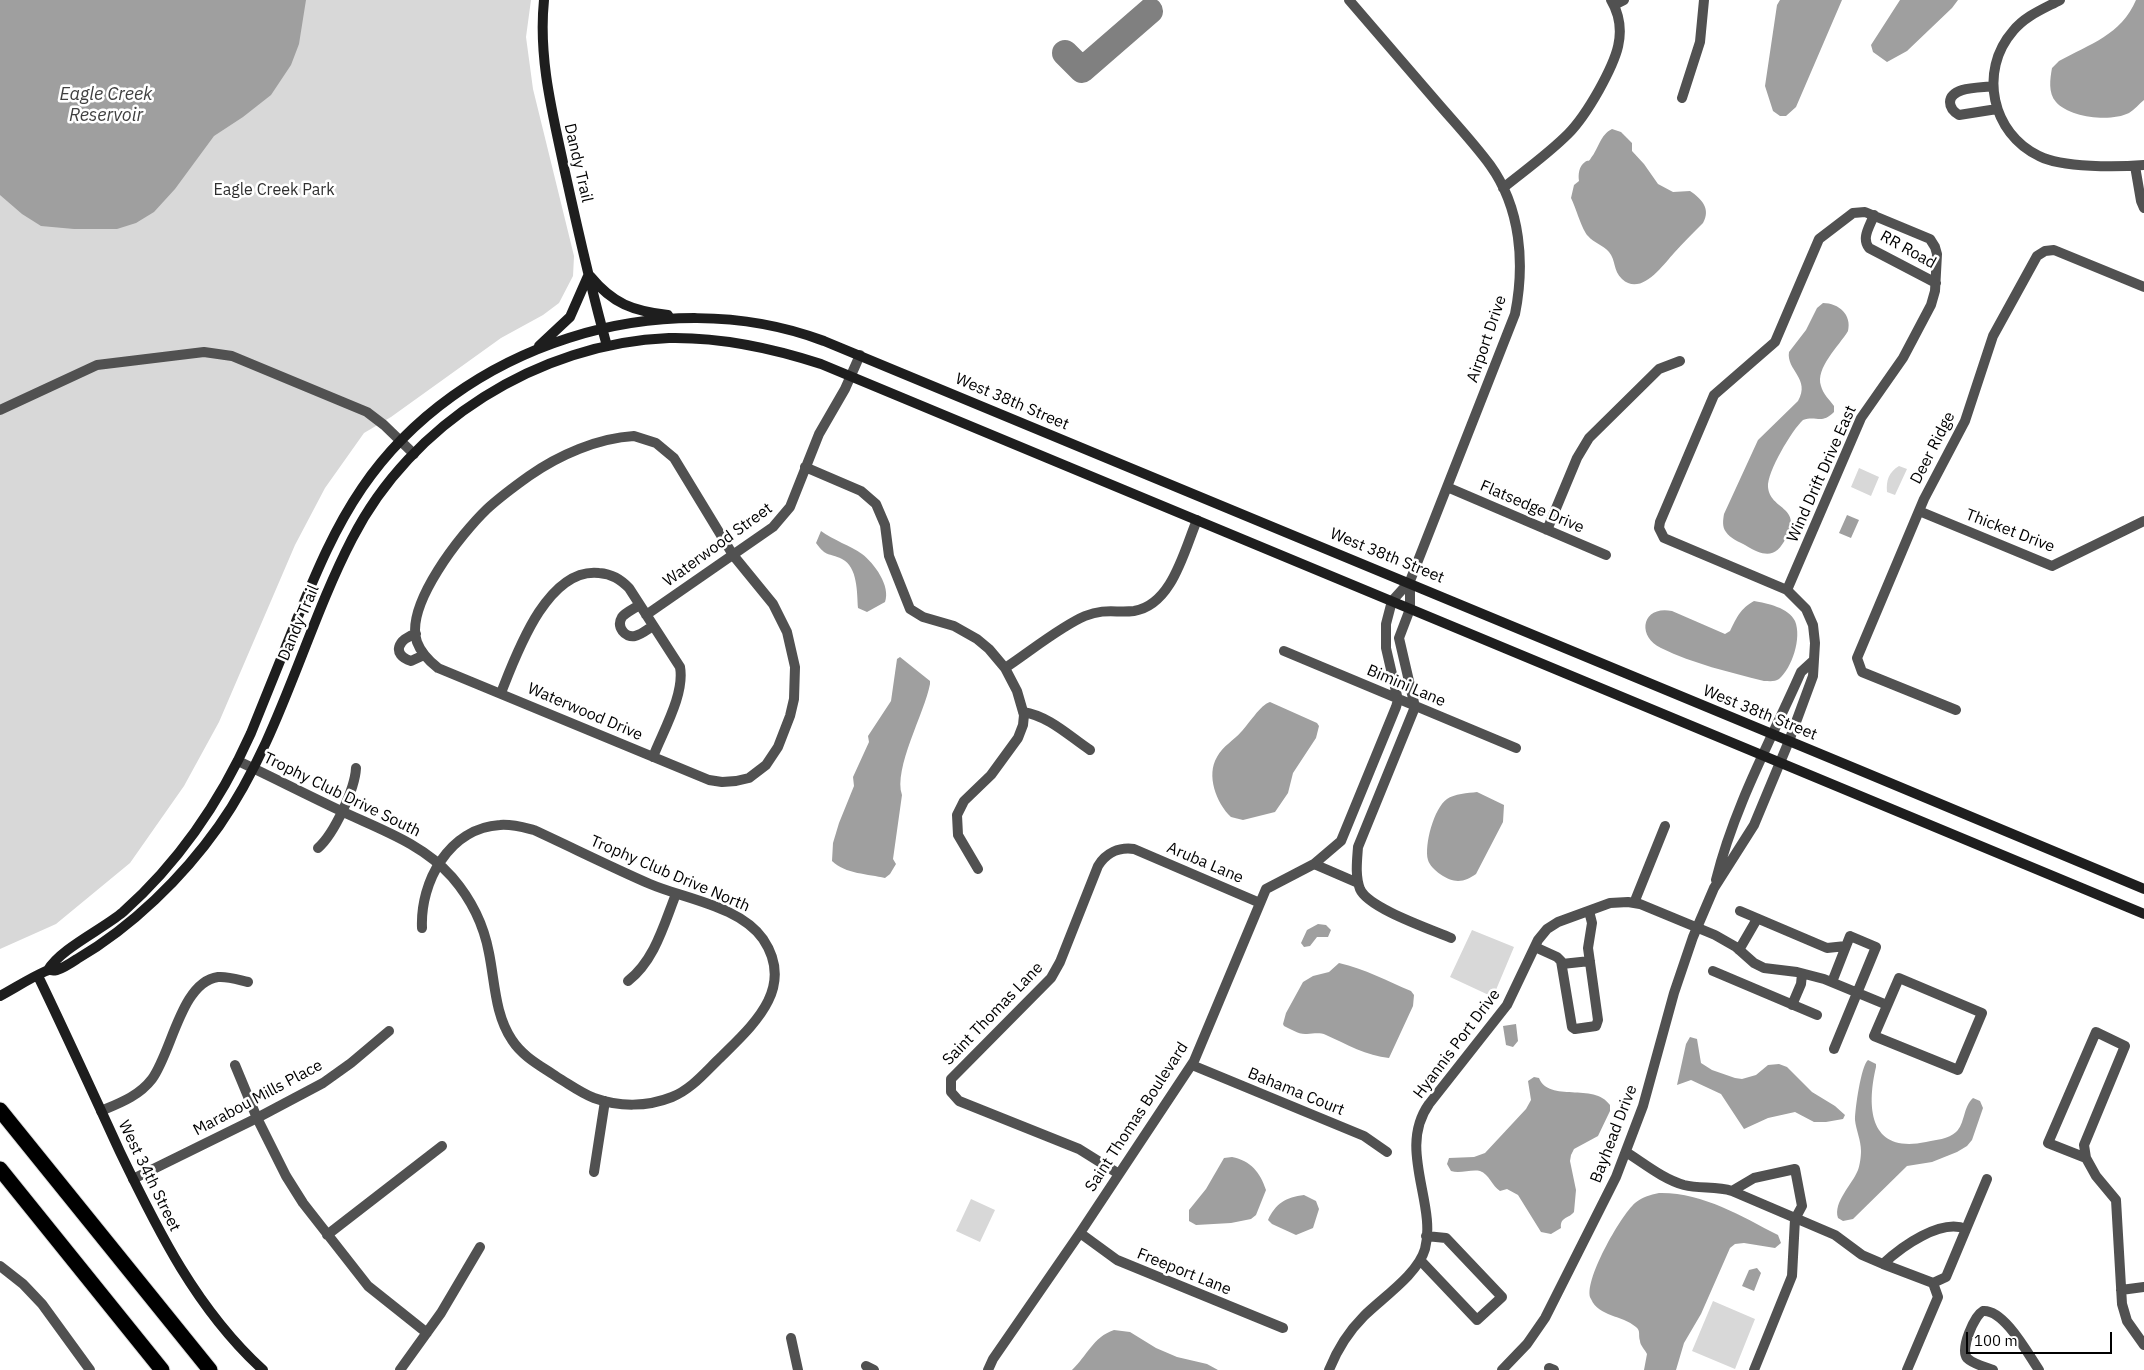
<!DOCTYPE html>
<style>
body{margin:0}
#map{position:relative;width:2144px;height:1370px;overflow:hidden;background:#fff;font-family:"IBM Plex Sans",sans-serif}
canvas{display:block}
.scale{position:absolute;left:1966px;top:1332px;width:146px;height:22px;box-sizing:border-box;border:2px solid #000;border-top:0;padding-left:6px;font-size:15px;line-height:18px;white-space:nowrap;color:#000;-webkit-text-stroke:4px #fff;paint-order:stroke}
</style>
<div id="map">
<canvas width="2144" height="1370"></canvas>
<div class="scale">100 m</div>
</div>
<script>
const c = document.querySelector('canvas').getContext('2d');
c.lineJoin = 'round';
function fill(path, color) { c.fillStyle = color; c.fill(path, 'evenodd'); }
function strokePath(path, color, width, dash) { c.strokeStyle = color; c.lineWidth = width; c.lineCap = dash ? 'butt' : 'round'; c.setLineDash(dash || []); c.stroke(path); }
function drawText(font, color, halo, rows, align = 'center') {
  c.font = font + ' "IBM Plex Sans",sans-serif'; c.lineWidth = 5; c.setLineDash([]); c.textBaseline = 'middle'; c.strokeStyle = halo; c.fillStyle = color; for (const [text, x, y, turn = 0] of rows) {
    c.save(); c.translate(x, y); c.rotate((+turn || 0) * Math.PI / 180); c.textAlign = isNaN(turn) ? turn : align; if (halo) c.strokeText(text, 0, 0); c.fillText(text, 0, 0); c.restore();
  }
}
const green = new Path2D(`
 M0 0H531L526 37 533 89 574 256 573 276 559 303 543 315 501 338 391 417 364 433 325 488 295 545 219 722 184 786 130 863 56 924 0 949Z
 M1899 466 1907 469 1895 495 1887 492C1886 480 1889 472 1899 466Z
 M1859 468 1879 477 1871 496 1851 487Z
 M1472 930 1514 947 1493 997 1450 977Z
 M971 1199 995 1210 980 1242 956 1231Z
 M1713 1301 1755 1319 1735 1369 1692 1351Z`);
const water = new Path2D(`
 M0 0H306L299 44 291 65 271 95 243 117 214 136 175 189 154 212 136 223 117 229H74L41 226 22 214 0 195Z
 M1780 0H1842L1796 107 1786 116H1780L1773 111 1765 86 1777 5Z
 M1900 0H1958L1952 8 1907 51 1887 62 1873 52 1871 45Z
 M2136 0H2144V100C2139 104 2134 110 2129 113 2111 122 2070 118 2056 102 2048 93 2050 79 2052 68L2059 61C2090 44 2121 35 2136 0Z
 M1612 129 1621 132 1632 143V151L1644 164 1658 184 1673 192 1690 191C1702 199 1711 209 1703 223 1693 233 1683 243 1674 253 1663 265 1641 297 1622 279 1613 271 1616 260 1609 252 1603 245 1594 243 1588 236 1582 230 1576 208 1571 198L1574 185 1579 181C1578 174 1579 166 1585 162 1589 159 1588 163 1591 158 1599 148 1600 135 1612 129Z
 M1823 303C1839 303 1852 315 1848 331 1839 346 1815 368 1821 386 1823 394 1829 399 1834 406V412C1821 425 1817 415 1803 420 1792 430 1767 472 1768 487 1770 510 1802 506 1787 536 1776 559 1765 557 1745 545 1739 542 1730 538 1726 532 1722 527 1723 520 1724 514L1758 440 1798 401C1811 379 1786 370 1789 352L1806 330 1817 308Z
 M1847 515 1859 520 1851 538 1839 533Z
 M821 531C833 540 851 546 862 554 874 563 891 586 885 602L867 612 858 608C857 593 858 567 842 559 828 552 827 558 816 543Z
 M1754 601C1767 603 1789 608 1795 621 1802 638 1792 668 1779 679 1775 682 1769 681 1764 681 1729 672 1694 664 1661 648 1636 636 1642 605 1672 611L1725 634 1730 631C1737 617 1740 609 1754 601Z
 M900 657 930 681V684C925 712 893 769 902 795L893 859 896 864 890 874 885 878C869 874 845 874 832 861L833 843 839 823 854 786 853 777 869 742 868 736 891 701 897 659Z
 M1270 702 1317 723 1319 726 1316 738 1293 773 1288 793 1275 812 1243 820 1231 817C1216 803 1206 775 1217 757 1223 746 1234 740 1241 732 1249 724 1260 705 1270 702Z
 M1477 792 1504 805 1503 822 1476 874C1470 878 1465 881 1458 881 1448 881 1431 870 1428 860 1424 845 1434 808 1447 799 1454 794 1468 793 1477 792Z
 M1318 924 1326 925 1331 930 1328 937H1317L1310 946 1304 947 1301 943 1307 930Z
 M1339 963C1365 969 1387 981 1411 991L1414 995 1413 1006 1389 1058C1367 1056 1346 1044 1326 1035 1319 1032 1313 1034 1307 1034 1299 1035 1291 1029 1284 1026L1283 1024 1286 1013 1303 982 1313 976 1329 972Z
 M1516 1024 1518 1041 1513 1047 1506 1045 1503 1026Z
 M1690 1037 1697 1039 1701 1063 1712 1070 1735 1078 1742 1079 1756 1075 1768 1065 1779 1064 1787 1067 1812 1092 1835 1106 1845 1115 1843 1119 1826 1122H1814L1795 1112 1768 1118 1744 1129 1721 1094 1691 1080 1677 1085 1686 1044Z
 M1868 1060 1876 1064V1067C1866 1109 1870 1154 1926 1142 1935 1140 1949 1139 1956 1132 1965 1124 1963 1107 1973 1098L1980 1101 1983 1108 1972 1140 1967 1146 1957 1152 1932 1162 1907 1166 1853 1219 1843 1221 1838 1218C1833 1202 1852 1185 1858 1170 1860 1164 1861 1156 1861 1151 1861 1140 1856 1130 1855 1120 1855 1109 1861 1066 1868 1060Z
 M1534 1077 1539 1078C1549 1103 1594 1082 1610 1105V1111L1598 1136 1574 1149 1571 1155 1570 1161 1576 1190 1574 1212C1568 1219 1560 1217 1561 1228L1551 1234 1541 1232 1518 1195 1507 1189 1500 1191C1492 1186 1489 1174 1480 1171 1471 1169 1460 1174 1451 1171L1447 1164 1449 1158 1474 1157 1485 1153 1526 1109 1531 1100 1528 1081Z
 M1232 1157C1251 1161 1260 1172 1266 1190L1256 1215 1251 1219 1231 1223 1196 1225 1189 1221V1210L1206 1189 1224 1158Z
 M1659 1193C1702 1192 1741 1216 1778 1235L1781 1243 1775 1248 1744 1243 1735 1244 1730 1248 1701 1314 1684 1343 1676 1370H1644L1647 1354C1645 1350 1640 1345 1640 1341 1638 1335 1641 1331 1636 1327 1622 1315 1599 1317 1591 1299 1582 1283 1621 1215 1635 1203 1642 1197 1650 1195 1659 1193Z
 M1304 1195 1316 1201 1319 1209 1313 1228 1296 1235 1272 1224 1268 1220C1275 1204 1286 1197 1304 1195Z
 M1757 1268 1761 1273 1754 1291 1742 1286 1749 1270Z
 M1114 1330 1130 1332 1156 1348 1177 1357 1207 1364 1218 1370H1072C1087 1356 1093 1337 1114 1330Z`);
const taxiway = new Path2D(`
 M1065 53 1082 70 1150 11`);
const street = new Path2D(`
 M2060 0C2043 9 2025 16 2013 31 1978 71 1992 134 2039 156 2062 168 2118 167 2144 165
 M1614 5 1624 0
 M1993 86C1982 88 1951 86 1950 102 1950 108 1954 112 1959 115L1997 109
 M1682 98 1700 42 1704 0
 M2135 166 2141 201 2144 208
 M1503 188C1524 171 1548 154 1568 134 1581 121 1590 106 1599 90 1615 61 1630 32 1611 0
 M1874 215C1870 226 1861 238 1869 248L1936 283
 M0 410 97 365 204 352 232 356 367 412 384 425 414 454
 M634 436 656 443 674 458 733 555 773 604 787 632 795 667 794 699 790 716 778 747 766 765 749 778 736 781 722 782 709 780 438 668C429 661 421 653 417 642 404 605 462 533 487 509 500 497 515 486 529 476 559 455 598 438 634 436Z
 M805 467 861 491 876 504 885 525 889 556 910 609 923 617 954 626 977 639 989 649 1005 668 1017 691 1024 715 1023 725 1018 738 991 775 964 801 957 815 958 835 978 869
 M1447 487 1606 555
 M1919 511 2052 566 2144 521
 M1547 530 1577 458 1589 438 1659 369 1680 361
 M1410 581V609L1399 638 1415 707 1358 847C1357 861 1355 876 1360 889 1368 908 1430 929 1451 938
 M639 605C634 609 626 612 622 617 616 627 625 638 635 636 641 635 648 629 653 626
 M646 615 773 527 790 507 819 434 845 389 860 355
 M416 634C398 638 391 655 411 661L424 655
 M1284 651 1516 748
 M1005 668C1028 653 1061 626 1085 616 1105 608 1116 613 1134 611 1172 605 1184 551 1197 520
 M501 693C516 655 547 567 599 573 612 574 620 579 629 588L680 667C685 694 663 731 653 757
 M1956 710 1862 672 1857 658 1924 499 1965 421 1993 336 2037 256 2045 251 2054 250 2144 287
 M1023 712C1049 716 1069 736 1090 750
 M238 761C272 777 305 794 339 810 379 829 422 843 452 877 471 899 484 926 489 953 495 983 495 1015 512 1040 523 1057 541 1066 557 1077 569 1084 581 1093 594 1098 619 1107 647 1107 672 1097 692 1089 706 1071 721 1057 753 1025 796 988 763 939 740 906 685 899 650 884 611 867 573 848 534 830 522 827 512 824 500 825 449 828 420 882 422 928
 M318 848C334 834 355 789 356 768
 M1314 864 1358 883
 M1716 880C1734 807 1771 740 1801 672L1813 661
 M1634 903 1665 826
 M1740 911 1827 948 1846 946
 M1535 947 1557 957 1561 961 1572 1027 1575 1029 1596 1026 1598 1020 1588 948 1592 923 1589 911
 M1739 950 1757 919
 M1562 964 1590 961
 M1713 971 1817 1015
 M1899 978 1982 1013 1958 1070 1874 1036Z
 M628 981C655 960 664 924 676 894
 M1832 982 1850 936 1876 947 1834 1049
 M1792 1005 1801 984 1802 974
 M2096 1032 2125 1046 2084 1145 2086 1158 2048 1143Z
 M235 1065 257 1118 286 1176 303 1203 368 1286 427 1333
 M1192 1065 1364 1136 1387 1152
 M101 1111C120 1103 139 1096 152 1079 172 1052 181 982 218 977 228 976 239 980 248 982
 M1626 1152C1645 1164 1663 1179 1684 1185 1700 1189 1716 1186 1732 1191L1754 1178 1795 1169 1802 1206 1795 1219 1792 1276 1754 1370
 M2086 1158 2096 1176 2116 1200 2122 1304 2127 1321 2144 1345
 M594 1172 605 1101
 M1119 1174 1079 1149 959 1101 951 1092V1079L1051 978 1060 962 1098 866C1106 853 1119 847 1134 849L1260 903
 M133 1179 257 1118 323 1083 351 1063 389 1031
 M1732 1191 1835 1235 1862 1255 1883 1264C1901 1247 1941 1218 1966 1229
 M1080 1233 1117 1260 1283 1328
 M327 1235 442 1146
 M1420 1260 1477 1320 1502 1297 1446 1238 1426 1236
 M1883 1264 1933 1283 1946 1277 1987 1179
 M0 1266 23 1284 42 1304 90 1370
 M2121 1290 2144 1287
 M791 1338 798 1370
 M866 1366 874 1370
 M1549 1368 1554 1370
 M400 1370 441 1313 480 1247
 M988 1370 993 1359 1080 1233 1194 1061 1266 889 1314 864 1341 841 1396 707 1398 700 1386 648V624L1392 601 1410 581 1515 314C1525 264 1521 208 1490 165 1473 142 1454 122 1436 101 1407 67 1378 34 1349 0
 M1329 1370C1337 1350 1349 1331 1364 1316 1382 1298 1418 1274 1425 1249 1437 1203 1397 1149 1429 1104L1507 1005 1538 940 1547 929 1558 922 1610 903 1628 902 1640 904 1715 935 1736 947 1754 963 1764 968 1797 972 1824 979 1887 1005
 M1502 1370 1527 1344 1545 1318 1616 1177 1643 1106 1674 993 1693 937 1714 888 1754 825 1789 741 1813 676 1815 643 1813 625 1806 609 1787 590 1664 538 1659 528 1660 522 1714 395 1775 342 1819 239 1853 213 1865 212 1930 239 1935 247 1937 254 1935 291 1931 305 1903 358 1861 418 1787 590
 M1907 1370 1938 1297 1933 1283
 M1993 1370C1985 1367 1973 1364 1967 1358 1960 1349 1974 1316 1983 1311 2004 1309 2028 1354 2039 1370`);
const secondary = new Path2D(`
 M544 0C538 59 553 115 565 172 578 231 591 289 607 346
 M590 276C613 304 633 311 668 315
 M539 346 570 317 588 276
 M48 970C60 949 103 929 123 912 178 863 221 800 251 733 266 695 282 657 297 619 316 573 334 529 362 488 459 345 662 280 824 341 1265 520 1704 706 2144 889
 M38 976C66 1034 93 1093 120 1152 158 1231 197 1310 263 1370
 M0 996C15 988 30 978 46 971 55 968 47 972 57 970 63 968 71 963 77 959 132 927 183 877 219 826 280 739 304 632 352 539 411 423 539 343 669 338 721 337 772 348 821 364L2144 914`);
const highway = new Path2D(`
 M0 1110 210 1370
 M0 1169 162 1370`);
const streetNames = [
 ["Dandy Trail",578,163,77],
 ["RR Road",1908,250,29],
 ["Airport Drive",1487,339,-71],
 ["West 38th Street",1012,402,23],
 ["Deer Ridge",1933,448,-63],
 ["Wind Drift Drive East",1822,474,-66],
 ["Flatsedge Drive",1532,507,23],
 ["Thicket Drive",2010,531,21],
 ["Waterwood Street",718,545,-36],
 ["West 38th Street",1387,556,22],
 ["Dandy Trail",299,623,-67],
 ["Bimini Lane",1406,686,23],
 ["Waterwood Drive",585,712,23],
 ["West 38th Street",1760,713,22],
 ["Trophy Club Drive South",342,795,26],
 ["Aruba Lane",1205,863,23],
 ["Trophy Club Drive North",670,874,23],
 ["Saint Thomas Lane",993,1014,-46],
 ["Hyannis Port Drive",1457,1044,-53],
 ["Bahama Court",1296,1092,22],
 ["Marabou Mills Place",258,1098,-28],
 ["Saint Thomas Boulevard",1137,1117,-57],
 ["Bayhead Drive",1614,1134,-69],
 ["West 34th Street",149,1176,64],
 ["Freeport Lane",1184,1272,22]
];
const parkNames = [
 ["Eagle Creek Park",274,190]
];
const waterNames = [
 ["Eagle Creek",106,95],
 ["Reservoir",106,116]
];
fill(green, '#d8d8d8');
fill(water, '#9f9f9f');
strokePath(taxiway, '#808080', 26);
strokePath(highway, '#dbdbdb', 17);
strokePath(street, '#515151', 10);
strokePath(secondary, '#1e1e1e', 10);
strokePath(highway, '#000', 15);
drawText('16px', '#000', '#fff', streetNames);
drawText('16px', '#2f2f2f', '#fff', parkNames);
drawText('italic 18px', '#404040', '#fff', waterNames);
</script>
